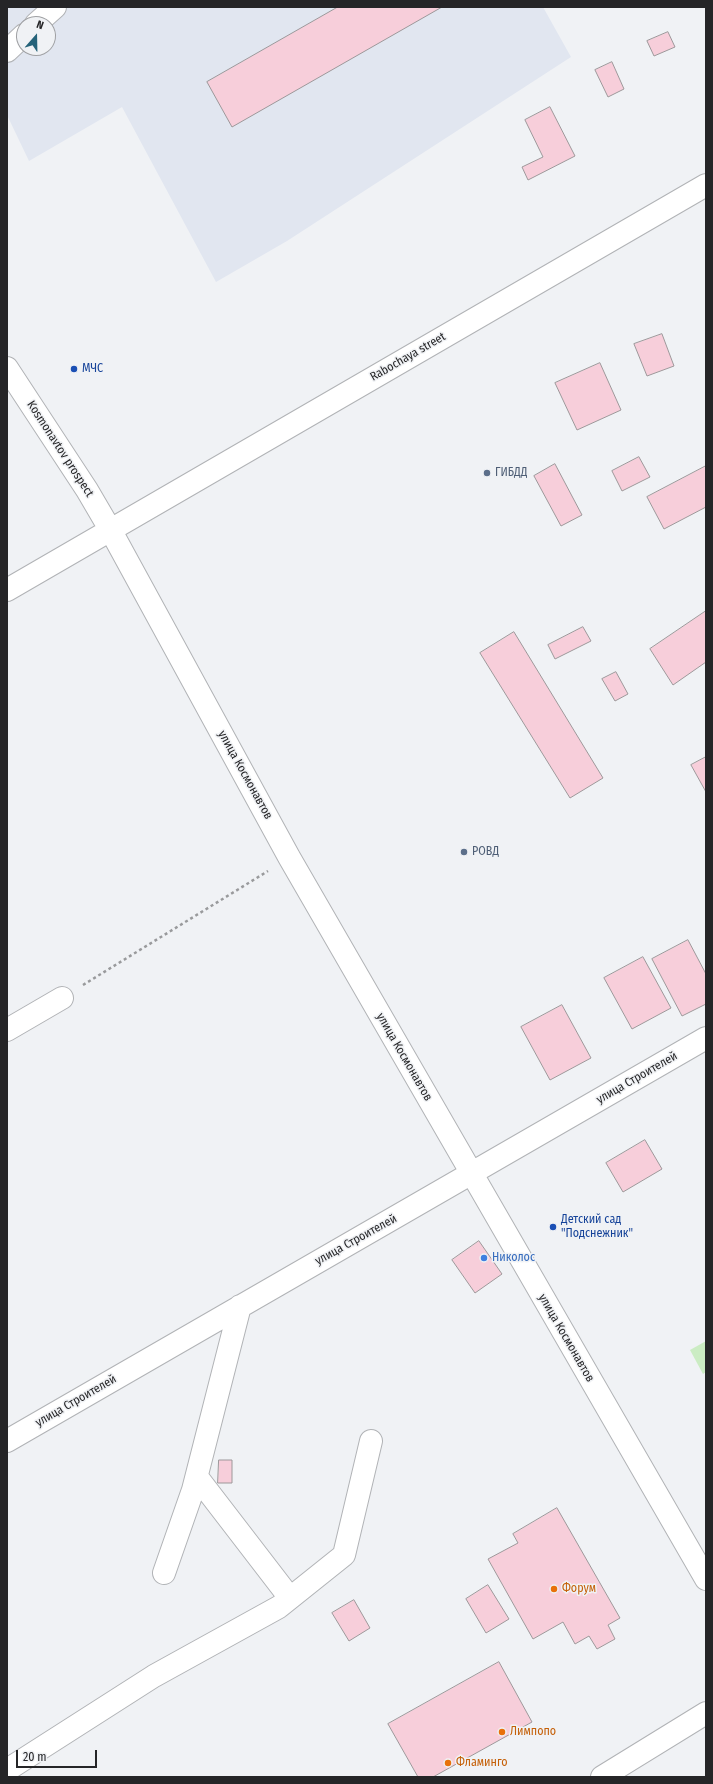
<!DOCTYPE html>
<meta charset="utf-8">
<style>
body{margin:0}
#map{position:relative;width:713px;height:1784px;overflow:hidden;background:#f0f2f5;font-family:"Fira Sans Condensed",sans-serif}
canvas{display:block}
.frame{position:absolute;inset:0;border:8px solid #252527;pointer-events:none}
.north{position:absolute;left:16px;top:16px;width:40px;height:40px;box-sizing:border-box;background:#f0f2f5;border:1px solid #9fa0a3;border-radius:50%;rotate:20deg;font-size:11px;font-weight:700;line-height:16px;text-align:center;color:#252527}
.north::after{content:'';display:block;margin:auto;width:14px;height:18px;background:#25637a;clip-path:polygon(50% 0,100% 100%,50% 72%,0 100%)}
.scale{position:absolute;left:16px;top:1750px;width:81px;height:18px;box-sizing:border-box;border:2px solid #252527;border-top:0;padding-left:5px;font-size:12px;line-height:14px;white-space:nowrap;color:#252527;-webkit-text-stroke:3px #f0f2f5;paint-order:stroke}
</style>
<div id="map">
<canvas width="713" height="1784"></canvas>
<div class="frame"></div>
<div class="north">N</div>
<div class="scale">20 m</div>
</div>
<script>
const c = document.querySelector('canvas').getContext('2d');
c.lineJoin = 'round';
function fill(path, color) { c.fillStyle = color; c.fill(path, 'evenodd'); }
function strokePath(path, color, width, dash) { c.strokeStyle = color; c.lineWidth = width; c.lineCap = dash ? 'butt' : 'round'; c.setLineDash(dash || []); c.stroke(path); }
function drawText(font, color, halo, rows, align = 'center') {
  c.font = font + ' "Fira Sans Condensed",sans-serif'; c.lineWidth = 3; c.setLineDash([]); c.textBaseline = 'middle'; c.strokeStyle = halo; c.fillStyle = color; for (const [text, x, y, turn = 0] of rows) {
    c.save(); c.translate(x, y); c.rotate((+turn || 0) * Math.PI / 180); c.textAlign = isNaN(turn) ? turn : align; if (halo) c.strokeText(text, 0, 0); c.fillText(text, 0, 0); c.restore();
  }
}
const built = new Path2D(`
 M7 7H543L571 57 287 241 216 282 122 107 29 161 7 115ZM24 24H48V48H24Z`);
const green = new Path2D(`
 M706 1341V1372L703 1374 690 1350Z`);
const building = new Path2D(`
 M338 7H442L232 127 207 82Z
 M668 32 675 47 654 56 647 41Z
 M612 62 624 89 608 97 595 70Z
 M550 107 575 156 528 180 522 167 543 157 525 120Z
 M662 334 674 366 647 376 634 344Z
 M600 363 621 410 577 430 555 383Z
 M639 457 650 477 622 491 612 471Z
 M555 464 582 515 561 526 534 476Z
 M706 466V507L664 529 647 497Z
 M706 611V662L673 685 650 649Z
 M583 627 591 641 555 659 548 645Z
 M514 632 603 778 570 798 480 653Z
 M616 672 628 694 615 701 602 679Z
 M706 757V792L691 765Z
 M688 940 706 974V1004L682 1016 652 959Z
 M643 957 671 1008 632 1029 604 978Z
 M562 1005 591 1058 550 1080 521 1027Z
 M645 1140 662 1169 623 1192 606 1163Z
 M479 1241 502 1274 475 1293 452 1260Z
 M219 1460H232V1483H218Z
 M557 1508 620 1618 608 1625 615 1639 597 1649 589 1636 575 1644 563 1622 533 1639 488 1559 518 1543 513 1534Z
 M488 1585 509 1619 486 1633 466 1599Z
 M354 1600 370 1628 349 1641 332 1613Z
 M499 1662 532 1722 433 1777H418L388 1724Z`);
const path = new Path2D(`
 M83 985 268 871`);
const minor = new Path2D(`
 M36 24 55 7
 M7 51 24 35
 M7 368 87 490 111 531 289 857 706 1579
 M7 590 706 185
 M7 1030 62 998
 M7 1441C239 1306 473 1173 706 1038
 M197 1477 290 1598
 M164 1573 193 1490 240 1306
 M7 1770 154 1676 279 1607 344 1555 371 1441
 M602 1777 706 1713`);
const markers = [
 [74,369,4,"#1a4fb4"],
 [487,473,4,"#5c6f8a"],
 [464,852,4,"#5c6f8a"],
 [553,1227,4,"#1a4fb4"],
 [484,1258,4,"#3f7fe0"],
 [554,1589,4,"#e8710a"],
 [502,1732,4,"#e8710a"],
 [448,1763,4,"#e8710a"]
];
const streetNames = [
 ["Rabochaya street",408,357,-30],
 ["Kosmonavtov prospect",60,449,57],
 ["улица Космонавтов",245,775,61],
 ["улица Космонавтов",404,1057,60],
 ["улица Строителей",637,1078,-30],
 ["улица Строителей",356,1240,-29],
 ["улица Космонавтов",566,1338,60],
 ["улица Строителей",76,1401,-30]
];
const transitNames = [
 ["МЧС",82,369],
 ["Детский сад",561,1220],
 ["\"Подснежник\"",561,1234]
];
const serviceNames = [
 ["ГИБДД",495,473],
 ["РОВД",472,852]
];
const shopNames = [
 ["Николос",492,1258]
];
const foodNames = [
 ["Форум",562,1589],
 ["Лимпопо",510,1732],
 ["Фламинго",456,1763]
];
fill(built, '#e1e6f0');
fill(green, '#cbecc3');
fill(building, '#f7ceda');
strokePath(building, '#9d989a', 1);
strokePath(minor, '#b1b3b6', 24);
strokePath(path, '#999a9c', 2.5, [3, 3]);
strokePath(minor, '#fff', 22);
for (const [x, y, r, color] of markers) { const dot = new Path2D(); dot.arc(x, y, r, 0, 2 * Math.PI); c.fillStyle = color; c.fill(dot); strokePath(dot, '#f0f2f5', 1.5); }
drawText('12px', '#252527', '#f0f2f5', streetNames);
drawText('12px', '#164399', '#f0f2f5', transitNames, 'left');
drawText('12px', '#4e5e75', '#f0f2f5', serviceNames, 'left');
drawText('12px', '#366cbe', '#f0f2f5', shopNames, 'left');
drawText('12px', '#c56008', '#f0f2f5', foodNames, 'left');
</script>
